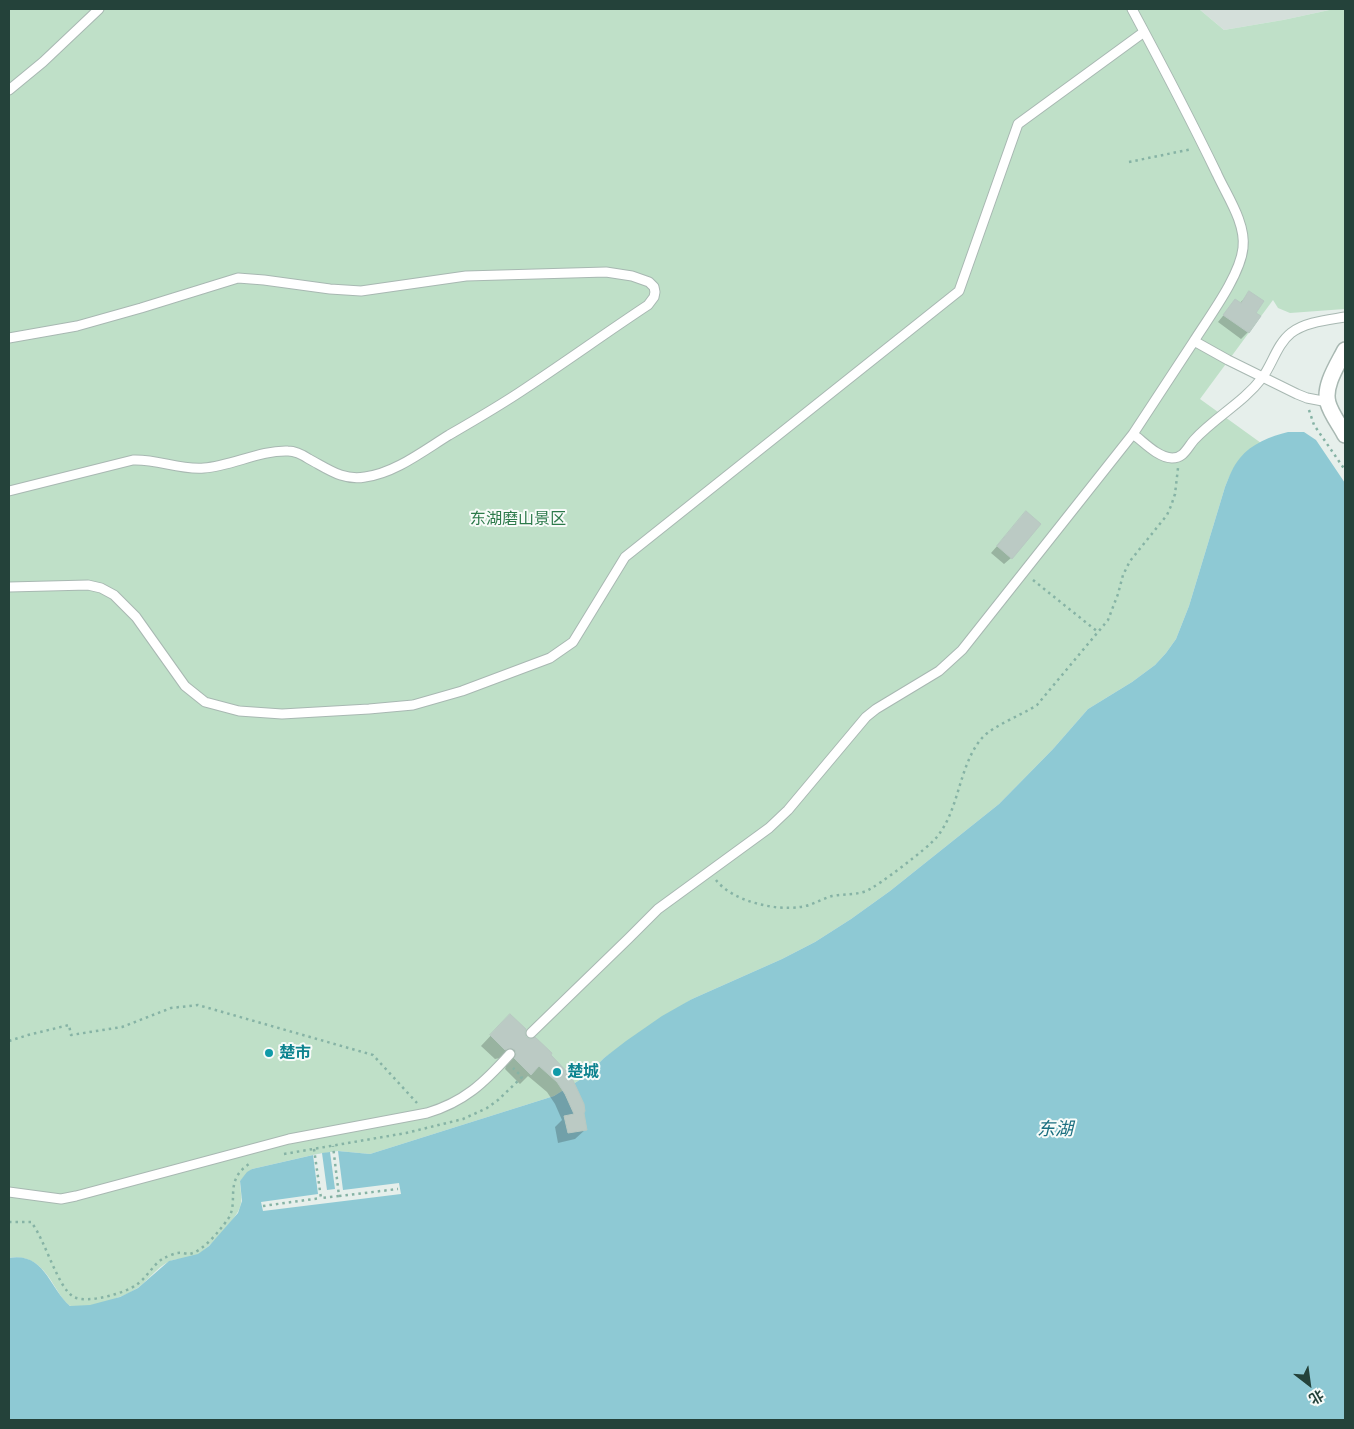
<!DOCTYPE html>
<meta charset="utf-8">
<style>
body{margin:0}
#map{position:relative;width:1354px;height:1429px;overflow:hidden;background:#e6efeb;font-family:"Work Sans","Noto Sans SC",sans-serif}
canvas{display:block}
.frame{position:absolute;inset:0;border:10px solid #24423a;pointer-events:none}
.north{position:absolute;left:1284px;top:1359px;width:50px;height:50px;-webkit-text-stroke:4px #f7fbf9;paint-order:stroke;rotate:150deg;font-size:14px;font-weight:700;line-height:20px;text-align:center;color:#24423a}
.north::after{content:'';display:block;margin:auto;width:18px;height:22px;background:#24423a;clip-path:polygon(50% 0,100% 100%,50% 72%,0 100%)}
</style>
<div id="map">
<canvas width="1354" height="1429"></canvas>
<div class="frame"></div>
<div class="north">北</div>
</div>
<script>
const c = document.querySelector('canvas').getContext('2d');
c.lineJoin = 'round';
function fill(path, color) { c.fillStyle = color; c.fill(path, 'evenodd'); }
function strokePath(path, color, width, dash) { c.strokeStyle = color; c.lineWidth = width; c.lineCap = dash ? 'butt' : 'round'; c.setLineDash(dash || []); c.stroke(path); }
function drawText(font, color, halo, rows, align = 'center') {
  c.font = font + ' "Work Sans","Noto Sans SC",sans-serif'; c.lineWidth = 4; c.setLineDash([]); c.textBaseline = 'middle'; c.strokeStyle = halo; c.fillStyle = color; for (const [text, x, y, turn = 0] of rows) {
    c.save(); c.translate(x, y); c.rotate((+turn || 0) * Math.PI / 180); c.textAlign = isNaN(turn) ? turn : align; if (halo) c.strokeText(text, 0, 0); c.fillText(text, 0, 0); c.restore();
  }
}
const built = new Path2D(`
 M1199 9H1334L1283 20 1224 30Z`);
const green = new Path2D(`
 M9 9H1199L1224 30 1283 20 1334 9H1345V309L1290 313 1278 308 1273 300 1200 399 1261 443C1240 455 1234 465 1225 487L1189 606 1176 639 1166 653 1155 665 1132 682 1088 709 1053 749 999 804 890 891 851 919 815 942 782 959 692 999 604 1058 586 1076 554 1096 370 1154 338 1151 313 1155 252 1169 240 1181C240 1190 243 1199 240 1207 237 1218 205 1253 194 1257 186 1259 176 1258 168 1262 157 1268 149 1279 139 1287 125 1297 92 1308 74 1307 56 1305 50 1251 9 1258Z`);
const water = new Path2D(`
 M1288 432H1304L1316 440 1345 483V1420H9V1258C45 1252 49 1288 70 1306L90 1305 120 1297 138 1288 169 1261 198 1254 209 1246 238 1213 242 1201 240 1181 247 1172 252 1169 322 1153 338 1151 370 1154 554 1096 586 1076 604 1058 626 1041 662 1016 692 999 782 959 815 942 851 919 890 891 999 804 1053 749 1088 709 1132 682 1155 665 1166 653 1176 639 1189 606 1225 487C1229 477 1233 466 1240 458 1251 444 1271 436 1288 432Z`);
const pier = new Path2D(`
 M338 1151 343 1190 399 1183 401 1194 263 1211 261 1202 318 1194 313 1155 322 1153 327 1190 335 1189 330 1152Z`);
const shadow = new Path2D(`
 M1250 292 1254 313 1248 332 1241 339 1218 322 1235 301 1239 304Z
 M1020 520 1011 558 1004 564 991 553Z
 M510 1015 525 1038 549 1055 582 1112 586 1129 575 1139 558 1143 555 1127 562 1120 555 1104 547 1092 528 1076 520 1084 505 1069 506 1066 505 1060 500 1058 495 1059 481 1046Z`);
const building = new Path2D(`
 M1249 291 1264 301 1256 313 1261 316 1249 333 1223 315 1235 299 1241 303Z
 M1026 511 1041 524 1012 559 997 546Z
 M510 1014 526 1029 525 1032 526 1037 530 1039 535 1037 552 1053 551 1055 571 1076 584 1104 585 1111 584 1113 587 1130 568 1133 564 1116 574 1114 565 1094 557 1082 539 1066 531 1075 514 1058 516 1055 515 1050 511 1048 505 1050 490 1035Z`);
const path = new Path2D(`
 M1129 162 1192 149
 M1309 410 1314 425 1345 470
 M1033 580 1098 632
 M716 880C732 901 775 911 800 907 811 906 821 899 832 896 844 894 856 895 866 891 877 887 929 847 936 838 960 810 958 766 982 738 994 725 1022 715 1037 705L1108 620 1118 594 1123 575 1130 561 1167 515 1171 506 1175 494 1178 468
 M9 1041 28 1035 69 1025 71 1035 122 1027 171 1008 198 1005 373 1055 417 1103
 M314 1149 321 1198 339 1196 333 1146
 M284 1154 406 1133 463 1119 487 1108 498 1100 522 1077 513 1068
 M339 1196 398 1189
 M263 1206 321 1198
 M9 1222H31C45 1239 58 1289 74 1297 88 1304 125 1293 136 1285 147 1278 153 1264 164 1258 169 1256 176 1252 182 1253 184 1253 187 1254 189 1254 203 1252 220 1230 228 1219 240 1201 222 1180 252 1162`);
const service = new Path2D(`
 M1132 9C1161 63 1190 118 1217 174 1227 196 1246 223 1243 248 1240 276 1209 317 1194 341L1228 360 1297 394 1307 398 1328 402
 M9 90 43 62 99 9
 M9 338 77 326 141 308 238 278 264 280 330 289 361 291 466 276 606 272 632 276 649 282 654 287 655 292 654 297 648 305C607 332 567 361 526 388 501 405 475 420 449 435 423 451 395 473 365 477 343 481 328 469 309 459 303 455 295 451 288 451 260 450 232 466 204 468 178 470 159 459 133 460L9 491
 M1133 434C1144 442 1157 457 1172 458 1184 458 1187 448 1194 440 1215 417 1243 403 1262 378 1272 365 1277 344 1291 333 1305 322 1328 320 1345 317
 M9 587 88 585 101 588 114 595 136 617 185 686 205 702 239 711 282 714 369 709 413 705 462 691 550 658 573 642 625 557 959 291 1018 124 1144 32
 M531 1033 629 938 658 909 769 828 788 810 866 717 876 709 939 671 962 650 1133 434 1194 341
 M9 1192 61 1199 76 1196 289 1139 427 1113C464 1102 484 1083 510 1054`);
const minor = new Path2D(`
 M1345 350C1338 364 1323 386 1328 403 1331 414 1340 425 1345 435`);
const markers = [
 [269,1053,5,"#0f9aa8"],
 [557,1072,5,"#0f9aa8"]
];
const parkNames = [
 ["东湖磨山景区",518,519]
];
const cultureNames = [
 ["楚市",279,1053],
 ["楚城",567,1072]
];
const waterNames = [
 ["东湖",1055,1130]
];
fill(built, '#d4dfda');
fill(green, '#bfe0c8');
fill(water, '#8ec9d4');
fill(pier, '#e6efeb');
fill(shadow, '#0003');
fill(building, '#bbcac4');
strokePath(building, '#b8c9c2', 1);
strokePath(service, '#a8b8b2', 11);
strokePath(minor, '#a8b8b2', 18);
strokePath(path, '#86b3a5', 2.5, [2.5, 4]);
strokePath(service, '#fff', 9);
strokePath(minor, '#fff', 15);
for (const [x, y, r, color] of markers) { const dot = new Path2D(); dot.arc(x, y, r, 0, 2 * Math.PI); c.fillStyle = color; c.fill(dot); strokePath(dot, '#f7fbf9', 2); }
drawText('16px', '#2d7a4b', '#f7fbf9', parkNames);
drawText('bold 16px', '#0d838f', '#f7fbf9', cultureNames, 'left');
drawText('italic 18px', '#1c6f80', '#f7fbf9', waterNames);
</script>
